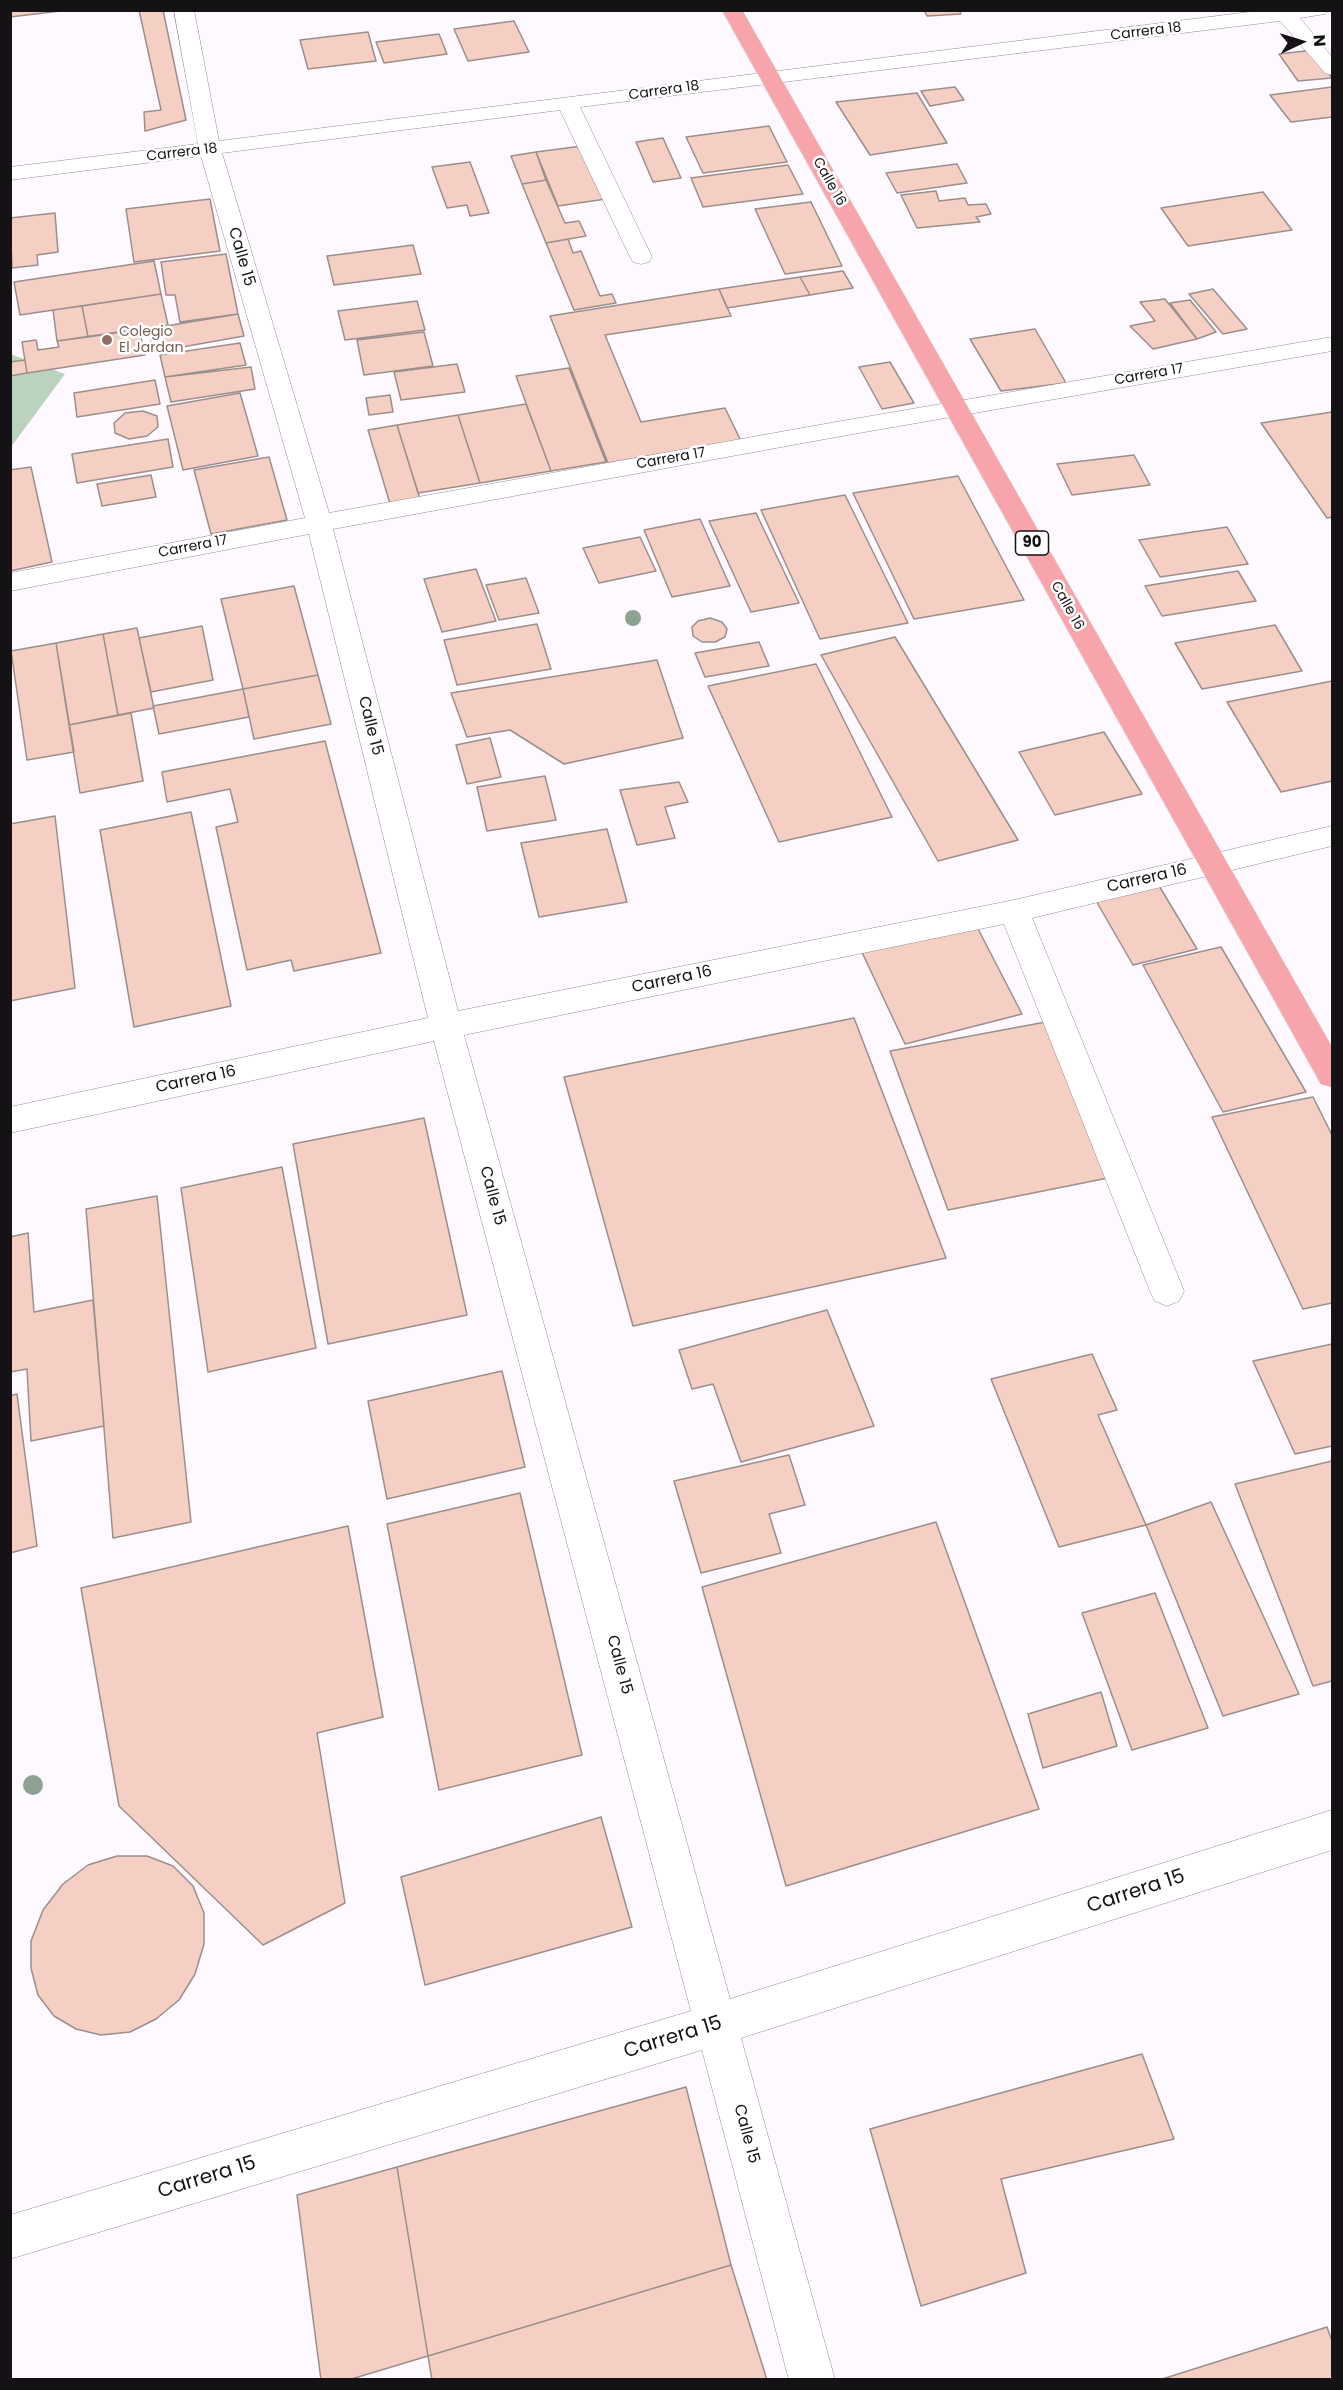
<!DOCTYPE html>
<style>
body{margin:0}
#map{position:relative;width:1343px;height:2390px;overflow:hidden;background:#fef9ff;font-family:Poppins,sans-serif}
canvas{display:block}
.frame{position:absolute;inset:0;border:12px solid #151215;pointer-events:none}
.north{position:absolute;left:1271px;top:12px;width:60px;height:60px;-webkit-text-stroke:4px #fff;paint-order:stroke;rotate:86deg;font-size:16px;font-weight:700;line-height:24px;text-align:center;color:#151215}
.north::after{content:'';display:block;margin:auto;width:21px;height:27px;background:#151215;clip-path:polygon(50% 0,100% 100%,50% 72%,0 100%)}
</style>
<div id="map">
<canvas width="1343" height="2390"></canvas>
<div class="frame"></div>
<div class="north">N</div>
</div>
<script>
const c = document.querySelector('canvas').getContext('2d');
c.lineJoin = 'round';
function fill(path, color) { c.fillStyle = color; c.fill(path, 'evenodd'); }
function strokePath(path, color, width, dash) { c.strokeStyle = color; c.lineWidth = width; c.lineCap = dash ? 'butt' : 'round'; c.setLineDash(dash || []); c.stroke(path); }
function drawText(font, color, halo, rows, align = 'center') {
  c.font = font + ' Poppins,sans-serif'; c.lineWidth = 5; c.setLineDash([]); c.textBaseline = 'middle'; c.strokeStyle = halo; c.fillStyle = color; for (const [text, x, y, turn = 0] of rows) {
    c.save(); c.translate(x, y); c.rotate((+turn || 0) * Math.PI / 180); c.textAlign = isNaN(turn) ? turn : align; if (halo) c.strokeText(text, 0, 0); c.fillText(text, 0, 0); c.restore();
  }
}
const green = new Path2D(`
 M10 354 65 374 11 447H10Z`);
const building = new Path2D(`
 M10 10H69L10 17Z
 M139 10H163L186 120 145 131 144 112 161 110Z
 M924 10H959L961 14 927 16Z
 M514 21 529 52 468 61 454 29Z
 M368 32 376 61 308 69 300 40Z
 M439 34 447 54 384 63 376 42Z
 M1314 50 1332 78 1298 81 1279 54Z
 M955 87 964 100 930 106 921 91Z
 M1332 87V117L1291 122 1270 95Z
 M917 93 947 143 870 155 836 102Z
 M769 126 787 162 703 173 686 137Z
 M663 138 681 178 653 182 636 142Z
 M582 146 606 199 558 206 536 152Z
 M536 152 546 180 522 184 511 156Z
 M470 162 489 213 470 216 467 205 447 208 432 167Z
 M957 164 967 183 897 193 886 173Z
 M788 165 803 194 703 207 691 178Z
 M546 180 565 223 579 221 586 236 546 243 522 184Z
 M936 191 939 201 965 198 968 205 986 204 991 214 976 217 980 222 917 228 901 195Z
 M1263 192 1292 230 1188 246 1161 208Z
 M210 199 220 251 134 262 126 209Z
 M811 202 842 266 785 274 755 209Z
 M55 213 58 252 37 255 38 265 12 268 10 218Z
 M568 239 573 253 581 251 600 296 612 294 616 303 574 310 546 243Z
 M413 245 421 274 334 285 327 256Z
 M226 254 238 314 180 322 175 295H166L161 262Z
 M154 261 161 294 20 315 14 282Z
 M843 271 853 288 810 295 800 277Z
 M800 277 810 295 727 308 719 289Z
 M719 289 731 316 605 335 641 422 725 408 741 441 608 463 550 316Z
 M1213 289 1247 329 1223 334 1189 294Z
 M161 294 168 325 88 337 82 306Z
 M1165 299 1197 339 1153 349 1130 326 1155 321 1140 302Z
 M1190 300 1216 332 1197 339 1170 303Z
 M417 301 425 330 345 340 338 311Z
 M82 306 88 337 57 341 53 310Z
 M238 314 244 336 154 352 148 329Z
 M139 329 145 355 27 373 22 342 36 340 38 350 59 347 57 341Z
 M1035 329 1066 383 1001 391 970 339Z
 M424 332 433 366 364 375 357 340Z
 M240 343 246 365 165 377 160 355Z
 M25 360 27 373 10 376V362Z
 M890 362 914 403 882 409 859 367Z
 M457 364 465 392 401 400 394 372Z
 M251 367 255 389 171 402 165 377Z
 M569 368 606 462 551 471 516 376Z
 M155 380 160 404 77 417 74 393Z
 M240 393 258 456 183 470 167 406Z
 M390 395 393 412 369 415 366 398Z
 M526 404 551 471 480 483 458 415Z
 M143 411 157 416 158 427 147 436 129 439 115 433 114 423 125 413Z
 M1332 412V517L1327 518 1261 423Z
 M458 415 480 483 418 493 397 425Z
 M397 425 421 502 391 507 368 430Z
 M168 439 173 467 77 483 72 454Z
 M1134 455 1150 485 1072 495 1057 464Z
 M269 457 287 520 211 534 194 470Z
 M31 467 52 562 10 571V470Z
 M151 475 156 497 102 506 97 484Z
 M958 476 1024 600 914 619 853 493Z
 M845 495 908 623 820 639 761 510Z
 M756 513 799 603 751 612 709 521Z
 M700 519 730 586 672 597 644 530Z
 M1227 527 1248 564 1160 577 1139 540Z
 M640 537 656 571 599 583 583 548Z
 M476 569 496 621 442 632 424 579Z
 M1238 571 1256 601 1162 616 1145 586Z
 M526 578 539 613 499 620 486 585Z
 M294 586 318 675 243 689 221 599Z
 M710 618 722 622 727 629 725 637 715 642H702L693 636 692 627 698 621Z
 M537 624 551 669 457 685 444 640Z
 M1275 625 1302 671 1202 689 1175 643Z
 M202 626 213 680 151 692 139 638Z
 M137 628 154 708 118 715 103 634Z
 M103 634 118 715 69 725 56 643Z
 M895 637 1018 840 938 861 821 655Z
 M759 642 769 666 705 677 695 653Z
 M56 643 74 752 27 760 11 651Z
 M657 660 683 738 564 764 510 730 467 737 451 693Z
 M816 664 892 817 779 842 708 686Z
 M318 675 331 724 254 739 243 689Z
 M1332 681V781L1281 792 1227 702Z
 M243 689 249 717 159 734 153 706Z
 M131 713 143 781 80 793 69 725Z
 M1104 732 1142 794 1055 815 1019 752Z
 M490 738 501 777 467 784 456 745Z
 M325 741 381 953 294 971 291 960 247 970 216 827 238 822 230 789 167 802 162 772Z
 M545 776 556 820 487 831 477 787Z
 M679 782 688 802 665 807 675 838 637 845 620 790Z
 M191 812 231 1006 134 1027 100 830Z
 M55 816 75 988 10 1001V824Z
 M607 829 627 902 539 917 521 843Z
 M1158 884 1197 949 1133 965 1095 899Z
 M974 921 1022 1014 905 1044 860 948Z
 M1221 947 1306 1092 1223 1112 1143 965Z
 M854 1018 946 1258 633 1326 564 1077Z
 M1051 1021 1118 1176 948 1210 890 1051Z
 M1313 1097 1332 1135V1303L1303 1309 1212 1117Z
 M424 1118 467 1315 328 1344 293 1144Z
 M282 1167 316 1348 208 1372 181 1188Z
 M157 1196 191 1522 113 1538 86 1209Z
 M28 1233 34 1312 93 1300 104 1426 31 1441 27 1369 10 1372V1237Z
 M827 1310 874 1426 741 1462 713 1384 692 1389 679 1350Z
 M1332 1344V1446L1295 1454 1253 1361Z
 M1092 1354 1117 1410 1098 1415 1146 1525 1059 1547 991 1379Z
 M502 1371 525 1467 387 1499 368 1401Z
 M17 1394 37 1546 10 1553V1396Z
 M789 1455 805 1505 769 1514 781 1553 701 1573 674 1481Z
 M1332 1461V1681L1313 1686 1235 1484Z
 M520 1493 582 1755 439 1790 387 1524Z
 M1211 1502 1299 1694 1223 1716 1146 1525Z
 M936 1522 1039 1809 786 1886 702 1587Z
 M348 1526 383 1717 317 1733 345 1903 263 1945 119 1806 81 1588Z
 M1155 1593 1208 1728 1132 1750 1082 1613Z
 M1101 1692 1117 1746 1043 1768 1028 1714Z
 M601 1817 632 1927 425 1985 401 1877Z
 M117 1856H147L173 1866 193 1886 204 1913V1944L195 1974 179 2000 156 2019 130 2032 101 2035 76 2029 54 2016 38 1995 31 1968V1941L43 1910 63 1884 88 1865Z
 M1142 2054 1174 2139 1001 2179 1026 2273 921 2306 870 2129Z
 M686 2087 731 2265 428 2356 397 2167Z
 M397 2167 428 2356 348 2380H321L297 2195Z
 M731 2265 767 2380H432L428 2356Z
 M1327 2327 1332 2341V2380H1159Z`);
const street = new Path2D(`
 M174 10H194L219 141 1265 10H1328L1325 14 1300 18 1332 57V75L1325 73 1280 21 580 107 652 257 649 262 641 264 633 262 630 257 560 110 222 153 329 513 836 422 1332 337V351L836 437 333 529 458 1011 1014 900 1332 826V846L1032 918 1184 1291 1179 1301 1167 1306 1155 1301 1150 1291 1004 924 464 1035 730 1999 1332 1810V1850L741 2038 835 2380H789L702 2050 10 2259V2215L691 2011 434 1041 10 1133V1107L428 1018 309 534 10 591V573L305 518 201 156 10 180V167L198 144Z`);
const highway = new Path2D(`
 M722 10H742L1332 1047V1087L1321 1084Z`);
const trees = [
 [633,618,8],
 [33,1785,10]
];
const markers = [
 [107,340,6,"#8d6e63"]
];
const farStreetnames = [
 ["Carrera 18",1146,32,-7],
 ["Carrera 18",664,91,-8],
 ["Carrera 18",182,153,-7],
 ["Calle 16",829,182,61],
 ["Carrera 17",1149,375,-10],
 ["Carrera 17",671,459,-10],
 ["Carrera 17",193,547,-11],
 ["Calle 16",1067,606,61]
];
const farEducationnames = [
 ["Colegio",119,332],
 ["El Jardan",119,348]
];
const shields = [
 [1032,543,33]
];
const shieldNames = [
 ["90",1032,543]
];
const streetNames = [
 ["Calle 15",241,257,74],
 ["Calle 15",370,726,76],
 ["Carrera 16",1147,879,-13],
 ["Carrera 16",672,980,-12],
 ["Carrera 16",196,1080,-12],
 ["Calle 15",492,1196,75],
 ["Calle 15",619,1665,75],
 ["Calle 15",746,2134,75]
];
const nearStreetnames = [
 ["Carrera 15",1136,1892,-18],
 ["Carrera 15",673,2038,-17],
 ["Carrera 15",207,2178,-17]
];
fill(green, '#bbd2bd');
fill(building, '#f5cfc4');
strokePath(building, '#9b8f8c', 1.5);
strokePath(street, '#938c94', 1);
strokePath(highway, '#dad9da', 1);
fill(street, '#fff');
fill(highway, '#f8a4ab');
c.fillStyle = '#8da290';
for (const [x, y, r] of trees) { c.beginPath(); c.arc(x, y, r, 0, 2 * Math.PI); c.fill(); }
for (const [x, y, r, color] of markers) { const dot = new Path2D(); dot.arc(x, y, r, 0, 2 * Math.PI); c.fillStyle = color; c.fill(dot); strokePath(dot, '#fff', 2); }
drawText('14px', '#151215', '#fff', farStreetnames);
drawText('14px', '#785e54', '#fff', farEducationnames, 'left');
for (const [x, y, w] of shields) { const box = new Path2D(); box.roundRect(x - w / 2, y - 12, w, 24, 4.5); c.fillStyle = '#fff'; c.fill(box); strokePath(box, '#151215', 1.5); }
drawText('bold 15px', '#151215', null, shieldNames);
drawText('16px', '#151215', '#fff', streetNames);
drawText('20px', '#151215', '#fff', nearStreetnames);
</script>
